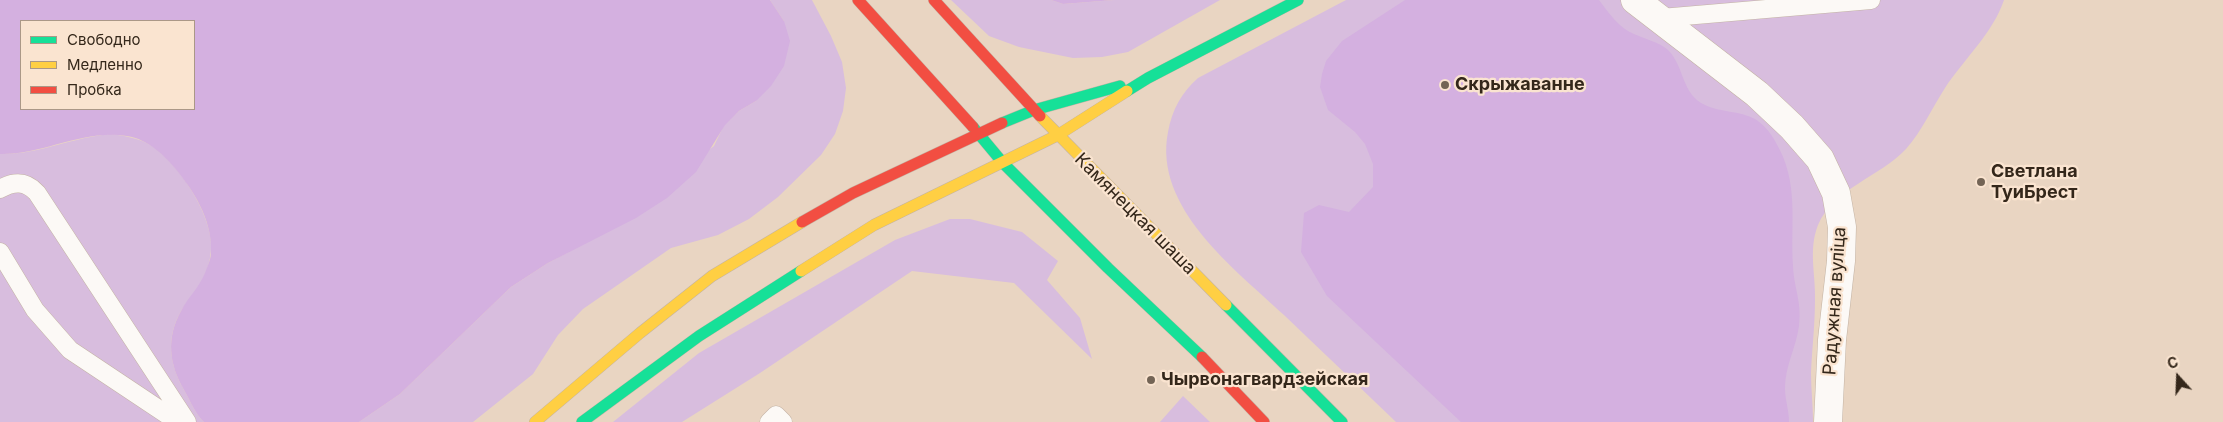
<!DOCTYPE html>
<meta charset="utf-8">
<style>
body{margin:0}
#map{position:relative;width:2223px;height:422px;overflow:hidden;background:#e9d5c2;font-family:Inter,sans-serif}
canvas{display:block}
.legend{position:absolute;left:20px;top:20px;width:175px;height:90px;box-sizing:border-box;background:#fae4d0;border:1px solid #ab9887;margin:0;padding:6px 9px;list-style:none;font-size:15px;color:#34271a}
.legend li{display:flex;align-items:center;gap:10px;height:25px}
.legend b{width:25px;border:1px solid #ab9887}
.north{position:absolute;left:2153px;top:352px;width:50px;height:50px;-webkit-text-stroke:4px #fae4d0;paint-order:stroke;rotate:340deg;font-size:14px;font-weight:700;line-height:20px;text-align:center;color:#34271a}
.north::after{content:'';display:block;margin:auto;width:18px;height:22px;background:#34271a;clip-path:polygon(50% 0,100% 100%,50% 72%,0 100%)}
</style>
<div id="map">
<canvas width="2223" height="422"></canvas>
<ul class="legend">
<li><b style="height:6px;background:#16e098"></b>Свободно</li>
<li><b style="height:6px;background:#ffcf43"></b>Медленно</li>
<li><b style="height:6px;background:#f24e42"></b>Пробка</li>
</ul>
<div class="north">С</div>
</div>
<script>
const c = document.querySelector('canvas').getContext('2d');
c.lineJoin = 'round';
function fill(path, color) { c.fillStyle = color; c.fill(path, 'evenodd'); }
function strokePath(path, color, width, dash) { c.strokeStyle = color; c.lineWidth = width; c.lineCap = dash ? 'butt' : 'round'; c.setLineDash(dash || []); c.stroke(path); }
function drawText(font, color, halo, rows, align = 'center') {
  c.font = font + ' Inter,sans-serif'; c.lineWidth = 4.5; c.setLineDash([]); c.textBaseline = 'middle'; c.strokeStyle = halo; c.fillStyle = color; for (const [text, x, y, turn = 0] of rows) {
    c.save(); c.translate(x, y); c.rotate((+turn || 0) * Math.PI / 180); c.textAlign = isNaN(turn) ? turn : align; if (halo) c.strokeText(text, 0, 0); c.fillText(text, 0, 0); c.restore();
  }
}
const green = new Path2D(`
 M770 0H812L831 36 842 62 846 88 843 111 835 134 821 155 778 197 749 219 718 235 671 248 583 309 558 335 533 374 473 422H359L400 394 511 287 548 263 591 240 714 146 724 125 739 111 756 101 784 21Z
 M951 0H1051L1063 4 1114 0H1220L1128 52 1102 57 1073 58 1019 47 989 36Z
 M1346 0H2004C1993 33 1964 59 1945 88 1932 108 1922 131 1906 149 1880 177 1834 188 1818 225 1808 250 1816 275 1815 300 1815 325 1812 349 1811 373 1811 389 1813 406 1813 422H1396C1359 386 1321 351 1284 315 1235 269 1153 208 1168 132 1172 110 1181 93 1198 78Z
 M111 134C125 136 138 138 150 145 179 163 219 223 210 258 208 267 204 279 199 286 194 295 186 302 181 311 166 337 169 364 184 390 190 400 195 414 204 422H0V154C38 155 73 137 111 134Z
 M950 219H970L1022 232 1058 261 1047 280 1080 318 1092 359 1014 283 912 271 760 373 682 422H613L699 353 895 240Z
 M1183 396 1210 422H1160Z`);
const forest = new Path2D(`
 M0 0H770L784 21 790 41 784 66 771 86 756 101 739 111 725 125 696 172 667 198 636 218 548 263 511 287 400 394 359 422H204C195 414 190 400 184 390 169 364 166 338 181 311 188 297 199 288 205 273 207 267 210 261 211 255 213 223 197 196 178 172 165 156 148 139 127 136 83 129 43 155 0 154ZM21 21H194V109H21Z
 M1051 0H1114L1063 4Z
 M1405 0H1599C1608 12 1620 29 1634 34 1645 39 1659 42 1668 50 1685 67 1681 94 1705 105 1721 113 1739 110 1755 119 1763 124 1771 133 1775 141 1800 182 1790 222 1793 266 1794 289 1802 301 1799 326 1796 348 1785 366 1785 388 1785 400 1789 410 1789 422H1461L1327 296 1301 252 1304 213 1319 205 1349 212 1373 187V164L1365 144 1355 132 1328 110 1320 87 1322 74 1326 61 1342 41Z`);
const lane = new Path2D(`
 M1661 18 1871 0
 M0 189C14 181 26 181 37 193L187 422
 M0 252 35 310 70 350 178 422
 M769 422 776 415 783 422`);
const street = new Path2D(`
 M1635 0 1757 94 1792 127 1820 159 1836 193 1842 227 1841 261 1832 340 1828 422`);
const fast = new Path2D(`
 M1127 91 1148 78 1298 0
 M1002 123 1034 110 1120 86
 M973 127 1003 163 1108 268 1202 357
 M1226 305 1342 422
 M582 422 699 336 801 271`);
const slow = new Path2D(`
 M1040 116 1226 305
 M801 271 874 225 1058 135 1127 91
 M535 422 640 333 712 276 802 222`);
const jam = new Path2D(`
 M858 0 973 127
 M934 0 1040 116
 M802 222 853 193 1002 123
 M1202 357 1264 422`);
const markers = [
 [1445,85,5,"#736455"],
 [1981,182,5,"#736455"],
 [1151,380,5,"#736455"]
];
const poiNames = [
 ["Скрыжаванне",1455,85],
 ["Светлана",1991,172],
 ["ТуиБрест",1991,193],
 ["Чырвонагвардзейская",1161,380]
];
const streetNames = [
 ["Камянецкая шаша",1135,214,45],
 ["Радужная вуліца",1835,301,-86]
];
fill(green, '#d8bdde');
fill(forest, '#d4b0e0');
strokePath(lane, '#c3b3a4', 19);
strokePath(street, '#c3b3a4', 29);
strokePath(fast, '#c3b3a4', 12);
strokePath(slow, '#c3b3a4', 12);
strokePath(jam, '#c3b3a4', 12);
strokePath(lane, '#fcf9f6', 18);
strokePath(street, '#fcf9f6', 28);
strokePath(fast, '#16e098', 11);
strokePath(slow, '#ffcf43', 11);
strokePath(jam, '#f24e42', 11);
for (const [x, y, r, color] of markers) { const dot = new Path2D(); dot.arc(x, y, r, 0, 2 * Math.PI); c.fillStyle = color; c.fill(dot); strokePath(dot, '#fae4d0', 2); }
drawText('bold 18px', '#34271a', '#fae4d0', poiNames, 'left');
drawText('18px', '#34271a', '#fae4d0', streetNames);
</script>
